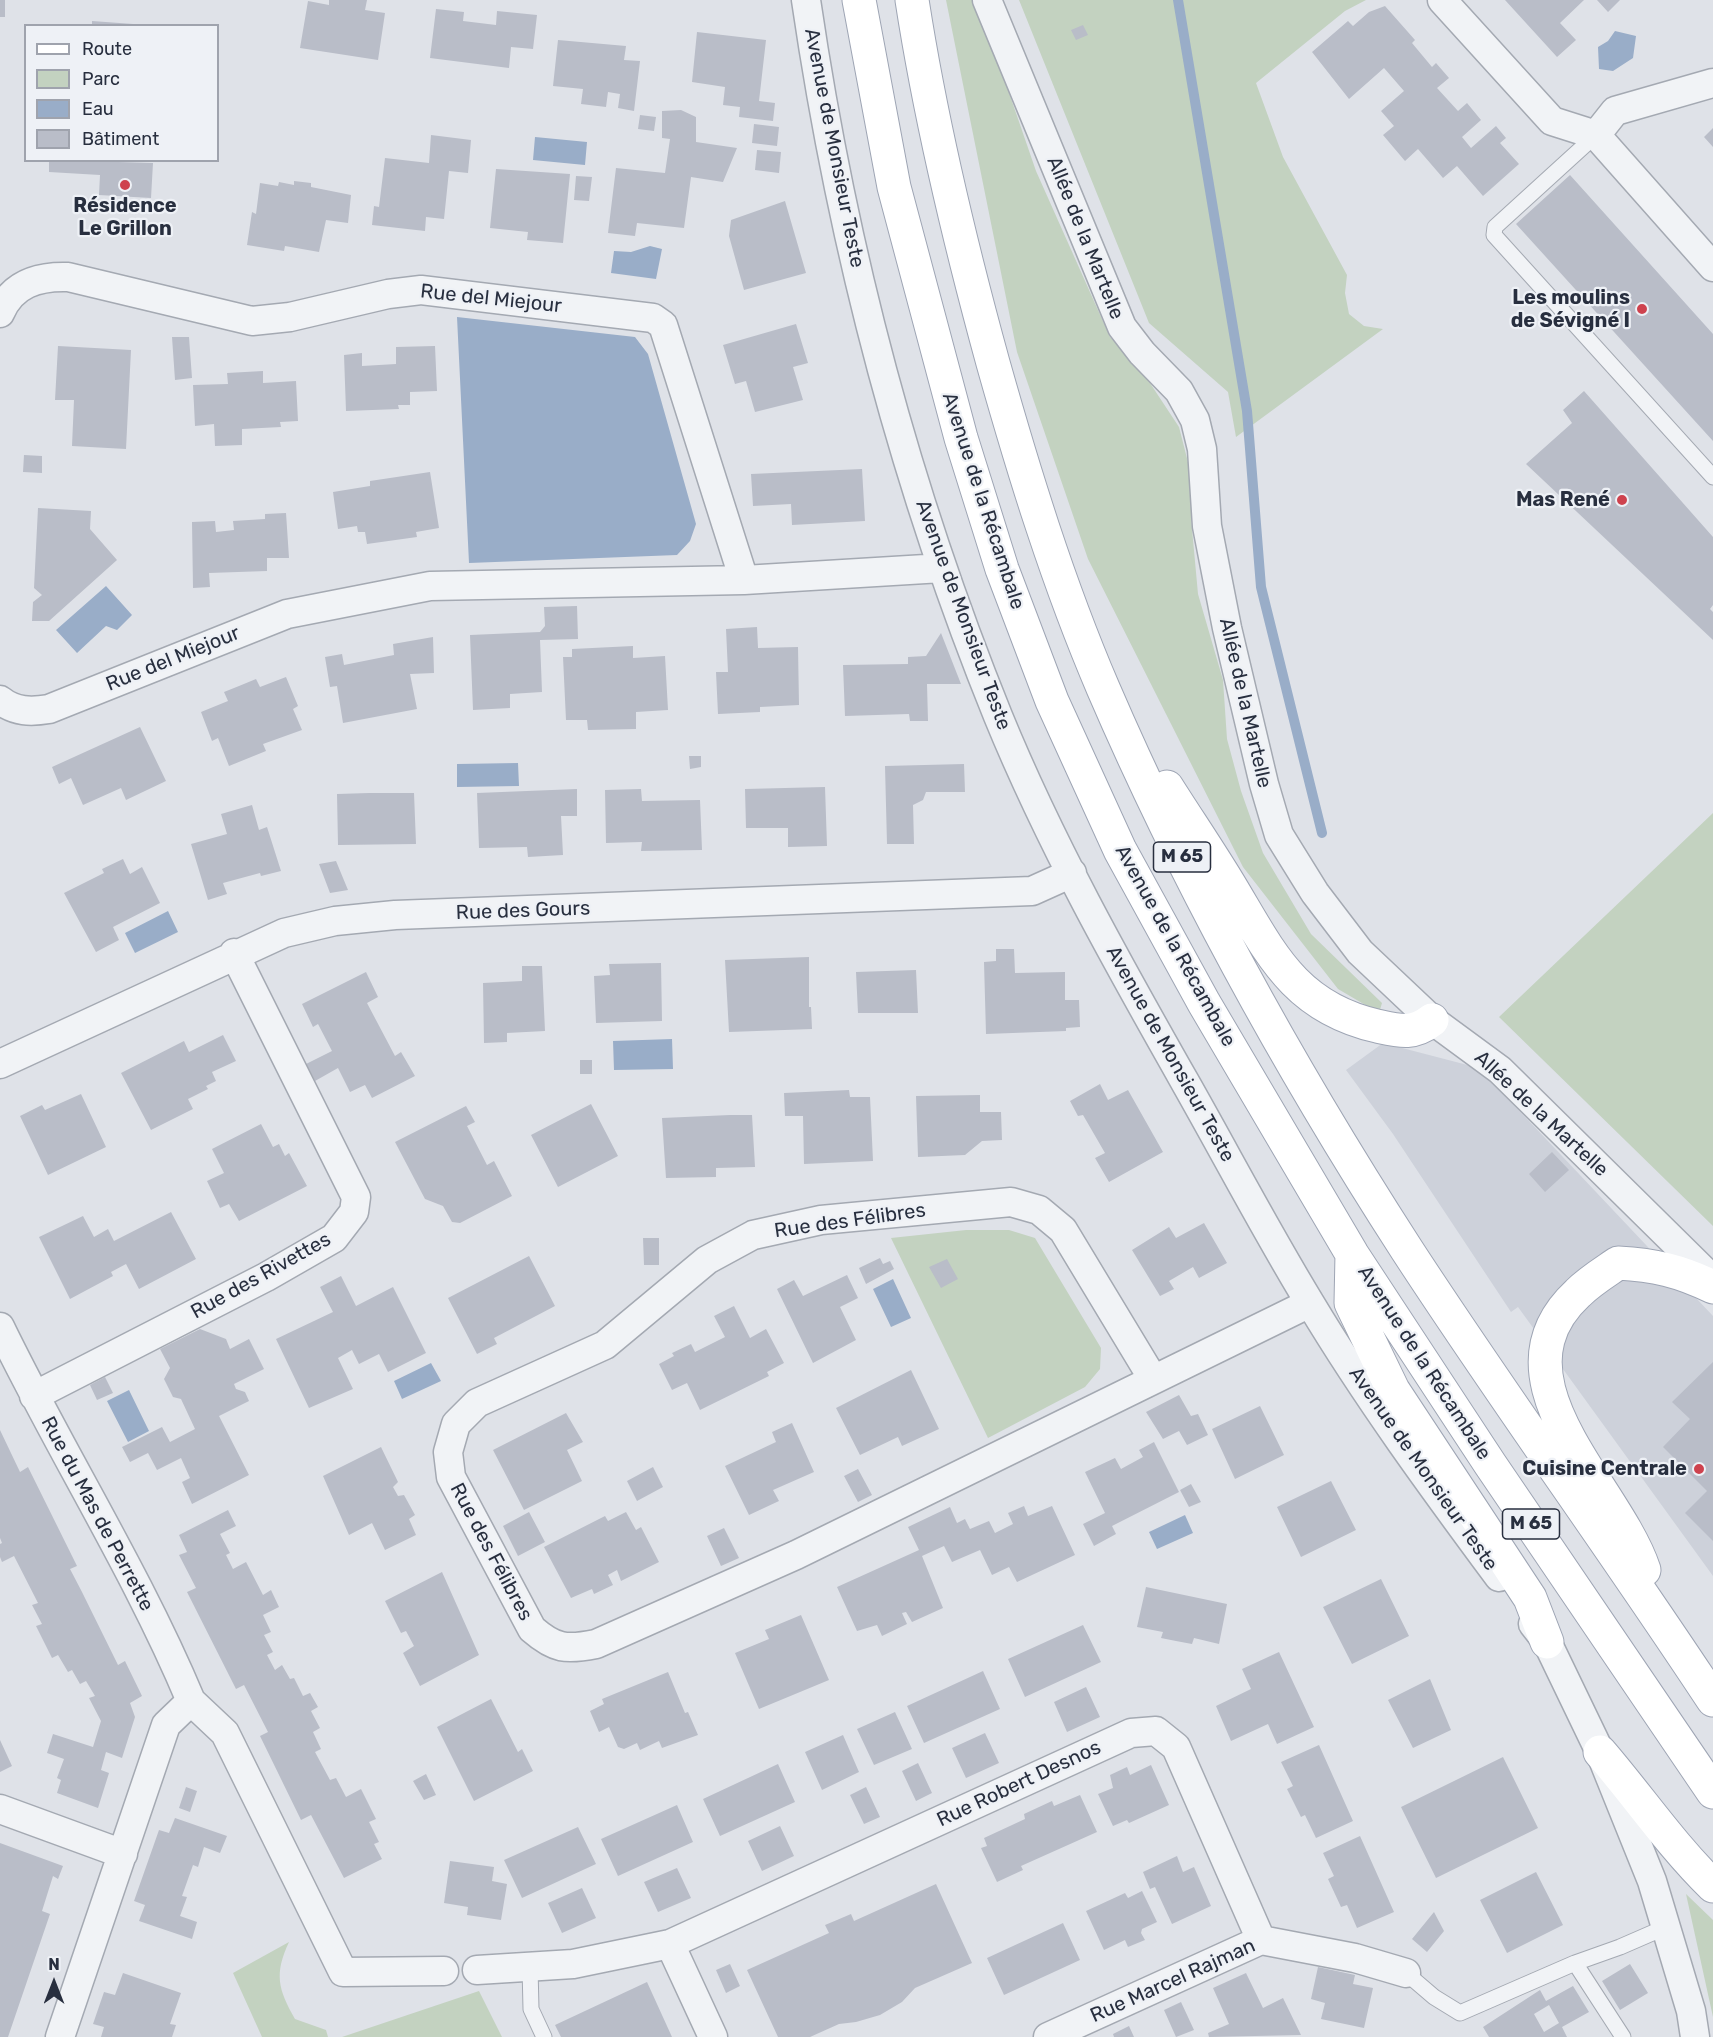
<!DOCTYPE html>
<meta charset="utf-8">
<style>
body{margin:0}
#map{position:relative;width:1713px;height:2037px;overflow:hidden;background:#dfe2e8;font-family:Rubik,sans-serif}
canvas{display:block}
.legend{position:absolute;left:24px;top:24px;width:195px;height:138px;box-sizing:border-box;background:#eef1f6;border:2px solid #9fa3ad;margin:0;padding:8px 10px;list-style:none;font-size:18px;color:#282f3f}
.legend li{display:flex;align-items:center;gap:12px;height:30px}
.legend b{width:30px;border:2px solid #9fa3ad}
.north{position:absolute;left:24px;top:1953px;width:60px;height:60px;-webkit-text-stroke:4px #eef1f6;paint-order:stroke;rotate:0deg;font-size:16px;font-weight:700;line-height:24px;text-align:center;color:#282f3f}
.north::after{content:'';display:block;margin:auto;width:21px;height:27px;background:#282f3f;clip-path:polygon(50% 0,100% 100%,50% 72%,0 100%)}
</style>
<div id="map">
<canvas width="1713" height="2037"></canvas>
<ul class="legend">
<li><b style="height:8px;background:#fff"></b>Route</li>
<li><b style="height:16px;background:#c3d2c0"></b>Parc</li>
<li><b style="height:16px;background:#99adc8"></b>Eau</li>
<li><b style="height:16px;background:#b9bdc8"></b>Bâtiment</li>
</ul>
<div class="north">N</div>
</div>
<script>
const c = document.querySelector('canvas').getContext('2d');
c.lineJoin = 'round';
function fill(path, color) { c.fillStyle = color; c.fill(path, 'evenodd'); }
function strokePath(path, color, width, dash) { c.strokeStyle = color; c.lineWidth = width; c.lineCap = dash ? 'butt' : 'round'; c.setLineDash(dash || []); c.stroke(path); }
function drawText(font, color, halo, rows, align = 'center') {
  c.font = font + ' Rubik,sans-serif'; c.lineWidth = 4.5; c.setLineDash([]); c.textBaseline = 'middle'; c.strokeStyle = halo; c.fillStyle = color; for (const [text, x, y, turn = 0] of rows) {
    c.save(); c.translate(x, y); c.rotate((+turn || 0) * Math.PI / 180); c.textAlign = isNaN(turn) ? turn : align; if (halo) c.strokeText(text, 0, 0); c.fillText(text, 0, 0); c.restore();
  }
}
const built = new Path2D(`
 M1383 1043 1479 1068 1713 1316V1576L1518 1307 1511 1312 1393 1134 1346 1070Z`);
const green = new Path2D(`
 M946 0H977L1036 171 1110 337 1144 374 1179 427 1191 474V518L1198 594 1223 680 1227 739 1241 791 1263 853 1311 934 1382 1003 1379 1013 1338 989 1243 867 1088 559 1017 352Z
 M1019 0H1366L1345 11 1256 83 1283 157 1347 275 1345 293 1349 314 1364 326 1383 329 1236 437 1228 392 1149 323Z
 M1713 813V1226L1499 1017Z
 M966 1230H1009L1035 1238 1101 1348 1100 1369 1085 1387 988 1438 891 1238Z
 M1686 1894 1713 1920V2017Z
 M289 1942C274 1974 278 1989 295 2019L326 2030 328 2037H262L233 1973Z
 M479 1991 502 2037H342Z`);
const water = new Path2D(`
 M1615 31 1636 36 1633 58 1613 71 1599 69 1598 47 1608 41Z
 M535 137 587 142 585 165 533 160Z
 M650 246 662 249 656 279 611 273 614 251 631 252Z
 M457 317 635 337 648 354 696 524 690 541 677 555 469 563Z
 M106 586 132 615 117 630 106 626 77 653 56 630Z
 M518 763 519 786 457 787V764Z
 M168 911 178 932 135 953 125 933Z
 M672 1039 673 1069 614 1070 613 1041Z
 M893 1279 911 1318 891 1327 873 1289Z
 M431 1363 441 1381 402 1399 394 1381Z
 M129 1390 149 1431 128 1442 107 1401Z
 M1185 1515 1193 1533 1157 1549 1149 1532Z`);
const stream = new Path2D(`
 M1178 0 1247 411 1261 587 1322 833`);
const building = new Path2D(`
 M0 0H5V17H0Z
 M329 0H367L365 10 385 13 378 60 300 48 308 1 329 5Z
 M1505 0H1584L1560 23 1576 40 1557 57Z
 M1597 0H1620L1608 12Z
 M1385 6 1415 40 1412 43 1432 67 1436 63 1449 78 1437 88 1458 111 1467 103 1481 120 1462 137 1471 148 1496 126 1506 138 1500 143 1519 164 1483 196 1457 166 1443 178 1418 149 1405 161 1383 135 1394 126 1381 111 1404 91 1384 68 1349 99 1312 52 1348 21 1353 26 1369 12Z
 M436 9 464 12 463 21 496 25 497 11 537 15 533 49 511 47 509 68 430 58Z
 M92 21 133 24V26H92Z
 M1083 25 1088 35 1076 40 1071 30Z
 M697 32 766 40 759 101 775 103 773 121 739 117 740 107 723 105 725 87 692 82Z
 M558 40 626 46 624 60 640 61 634 111 618 108 620 94 608 92 606 107 581 104 583 89 553 86Z
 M681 110 696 117V142L737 148 723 182 691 177 684 228 637 223 635 236 608 233 616 168 665 173 670 139 662 138V111Z
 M640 115 656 117 654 131 638 129Z
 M754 124 779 127 777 146 752 143Z
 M1713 128V147L1704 137Z
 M431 135 471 140 468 173 449 171 444 219 426 217 425 231 372 225 374 206 379 207 385 158 429 163Z
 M757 150 781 152 779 173 755 170Z
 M49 160 153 163 151 198 99 195 100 175 49 172Z
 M496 169 570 174 563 243 527 240 528 232 490 228Z
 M1570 175 1713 334V441L1516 224Z
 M576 176 592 177 589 201 574 200Z
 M294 181 311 183V187L351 195 348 223 326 220 319 252 285 246 284 251 247 245 252 212 256 214 260 183 278 186 279 182 294 185Z
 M785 201 806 273 744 290 729 236 731 220Z
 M796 324 808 363 793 367 803 400 755 412 746 381 735 384 723 345Z
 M172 337H189L192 378 175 380Z
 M58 346 131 350 126 449 72 446 74 400H55Z
 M435 346 437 391 410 392V405H398L399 409 346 411 344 355 362 353V366L396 364V347Z
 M263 371V383L296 381 298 421 280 422 281 427 242 429V445L215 446 214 424 195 426 193 385 228 384 227 373Z
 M1584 391 1713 537V605L1710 609 1713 612V640L1526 464 1572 423 1563 410Z
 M24 455 42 456V473L23 472Z
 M862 469 865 521 792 525 791 504 753 506 751 474Z
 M430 472 439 528 416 532 417 537 367 544 365 532H358L357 526 338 529 333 492 370 486V481Z
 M38 508 91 511 90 529 117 560 49 621H32L33 602 42 595 34 588Z
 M286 513 289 558H267V571L209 573 210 587 193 588 192 522 215 521 216 532 234 530 233 521 265 519V514Z
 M577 606 578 639 540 640 542 692 510 694V708L473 710 470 635 540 632 545 626 544 607Z
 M757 627 758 648 798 647 799 705 760 707V712L718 714 716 672H728L726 629Z
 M941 633 961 684H927L928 721H910L909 714 845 716 843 665 908 664V657L926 656Z
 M433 637 434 673 410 674 417 709 343 723 337 686 330 687 325 657 342 654 344 665 394 655 393 644Z
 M633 646V658L665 656 668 710 636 712V729L588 730 587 720H566L563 657H572V649Z
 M286 677 298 706 293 709 302 730 263 744 266 751 229 766 218 738 212 741 201 712 228 701 224 692 239 686 256 679 260 687Z
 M140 727 166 781 126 800 121 788 83 805 71 778 59 784 52 767Z
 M689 756H701V767L690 769Z
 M964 764 965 792H926L923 800 913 805 914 844H887L885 766Z
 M825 787 827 846 788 847V828H746L745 789Z
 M577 789V816H561L563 855 528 857 527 847 479 848 477 793Z
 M641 789 642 801 700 800 702 850 641 851 642 842 606 843 605 790Z
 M369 793H414L416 844 338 845 337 794Z
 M252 805 259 830 267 827 281 871 261 876 260 873 223 883 227 894 208 900 191 844 227 834 221 814Z
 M123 859 130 874 142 867 160 903 113 927 119 940 96 952 64 893 104 873 102 869Z
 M336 861 348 890 330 893 319 864Z
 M996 949H1014L1015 973 1065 972V1000H1079L1080 1027 1066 1028V1031L986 1034 984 962 996 961Z
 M809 957V1007H811L812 1029 729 1032 725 960Z
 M661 963 662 1021 596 1023 594 976 610 975 609 964Z
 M522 966H542L545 1031 507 1033V1042L484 1043 483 983 522 981Z
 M916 970 918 1013H858L856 972Z
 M366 972 378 997 367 1003 395 1056 401 1052 415 1076 372 1098 365 1085 350 1092 338 1068 315 1081 306 1064 332 1051 318 1024 313 1027 302 1004Z
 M223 1035 236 1061 212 1072 216 1081 206 1086 208 1089 188 1099 193 1109 151 1130 121 1073 184 1041 189 1052Z
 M580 1060H592V1074H580Z
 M1100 1084 1108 1100 1128 1090 1163 1152 1109 1182 1095 1158 1105 1153 1083 1115 1078 1116 1070 1101Z
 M849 1090 850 1097H870L873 1161 804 1164 803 1116H785L784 1093Z
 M81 1094 106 1147 48 1175 20 1116 42 1105 45 1110Z
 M980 1095V1112H1001L1002 1140 982 1141 965 1155 918 1157 916 1096Z
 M591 1104 618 1156 558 1187 531 1135Z
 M466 1106 475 1122 467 1126 487 1165 494 1161 512 1196 460 1223 452 1222 443 1206 425 1199 395 1142Z
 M730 1115H752L755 1167 716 1168V1177L666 1178 662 1118Z
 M261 1124 273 1147 279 1144 285 1156 289 1153 307 1186 239 1221 229 1204 220 1208 207 1181 224 1173 212 1149Z
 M1552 1152 1569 1170 1545 1192 1529 1174Z
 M171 1212 196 1259 139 1289 126 1264 111 1272 113 1276 70 1299 39 1237 83 1216 94 1237 108 1229 114 1241Z
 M1204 1223 1227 1263 1199 1278 1193 1267 1169 1281 1174 1289 1160 1296 1132 1250 1169 1227 1176 1238Z
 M643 1238H659V1265H644Z
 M529 1256 555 1306 494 1338 497 1344 477 1354 448 1298Z
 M880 1258 883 1264 890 1261 894 1269 866 1284 859 1268Z
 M947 1259 958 1279 941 1288 929 1267Z
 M847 1275 858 1298 840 1307 856 1340 813 1363 777 1289 794 1280 803 1296Z
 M341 1276 356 1306 393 1287 426 1353 388 1372 379 1354 359 1364 352 1350 338 1358 353 1389 309 1408 276 1339 333 1312 320 1287Z
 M734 1306 750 1338 766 1329 784 1363 767 1372 769 1376 700 1410 687 1383 672 1390 659 1364 674 1356 672 1353 691 1344 695 1352 725 1337 714 1316Z
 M200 1329 226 1339 230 1349 249 1339 264 1369 234 1384 236 1389 245 1392 249 1401 219 1416 249 1475 192 1504 182 1482 190 1478 181 1458 157 1470 148 1453 130 1462 122 1447 162 1427 170 1442 195 1429 181 1399 173 1397 164 1379 170 1368 160 1349Z
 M1713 1362V1541L1685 1513 1707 1491 1663 1447 1690 1419 1672 1402Z
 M911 1370 939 1429 902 1446 898 1437 860 1455 836 1408Z
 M105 1377 113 1393 97 1400 90 1385Z
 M1179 1395 1191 1416 1198 1414 1208 1435 1187 1445 1179 1431 1163 1439 1146 1412Z
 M1260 1406 1284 1455 1235 1479 1212 1429Z
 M566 1413 583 1442 567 1450 582 1481 524 1510 493 1450Z
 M792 1423 814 1472 773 1490 779 1501 749 1515 725 1466 776 1442 772 1432Z
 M0 1430 20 1472 28 1467 77 1566 70 1569 82 1592 118 1665 125 1661 142 1696 130 1703 135 1717 122 1758 106 1752 101 1770 109 1773 98 1808 57 1793 61 1780 57 1778 64 1759 47 1753 53 1734 93 1747 101 1721 89 1698 95 1696 86 1681 80 1684 72 1670 68 1672 58 1655 52 1658 36 1626 42 1624 32 1605 38 1603 14 1556 2 1562 0 1557V1544L2 1543 0 1538Z
 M1154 1442 1179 1492 1112 1526 1116 1534 1094 1546 1083 1524 1105 1513 1085 1472 1115 1458 1121 1469 1143 1457 1139 1450Z
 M381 1447 398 1482 393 1487 398 1496 404 1495 415 1515 409 1519 416 1535 385 1550 372 1523 349 1535 323 1476Z
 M653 1467 663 1487 637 1501 627 1481Z
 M858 1469 872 1495 858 1502 844 1476Z
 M1331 1481 1356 1530 1301 1557 1277 1507Z
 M1191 1484 1201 1502 1189 1507 1180 1490Z
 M1024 1506 1028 1516 1052 1506 1075 1555 1017 1582 1009 1567 992 1575 980 1550 952 1562 944 1546 922 1556 943 1608 912 1622 906 1612 902 1613 907 1624 882 1636 877 1625 857 1631 837 1587 919 1550 908 1527 950 1507 957 1523 965 1519 970 1529 989 1521 995 1533 1013 1524 1008 1513Z
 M228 1510 236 1526 220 1534 230 1553 226 1555 233 1569 246 1562 263 1595 271 1590 279 1607 263 1615 271 1632 264 1635 273 1652 267 1655 275 1670 282 1665 290 1679 294 1678 303 1696 310 1693 318 1707 311 1711 320 1728 313 1732 321 1749 315 1752 330 1780 336 1778 346 1797 361 1789 376 1819 369 1822 379 1842 374 1844 382 1859 344 1878 311 1815 301 1820 260 1736 268 1732 244 1685 236 1689 187 1592 196 1588 179 1555 187 1552 179 1535Z
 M529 1512 545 1542 518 1556 503 1526Z
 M626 1512 636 1530 641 1527 659 1562 621 1581 617 1570 608 1575 613 1585 594 1594 592 1589 571 1598 544 1547 605 1516 608 1521Z
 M724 1528 739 1558 721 1566 707 1536Z
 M442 1572 479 1655 420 1686 403 1653 414 1646 406 1631 401 1633 385 1601Z
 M1381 1579 1409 1636 1352 1664 1323 1607Z
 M1146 1587 1227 1604 1219 1644 1194 1638 1192 1644 1176 1641 1161 1638 1163 1632 1137 1627Z
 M801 1615 829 1680 759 1709 735 1653 769 1639 765 1630Z
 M1083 1625 1101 1662 1025 1697 1008 1659Z
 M1279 1652 1314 1727 1277 1744 1268 1724 1231 1741 1216 1706 1251 1689 1242 1669Z
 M983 1671 1000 1709 924 1743 907 1706Z
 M668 1672 685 1713 688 1712 698 1735 662 1748 659 1741 640 1750 637 1743 624 1749 618 1747 609 1727 599 1732 590 1711 604 1704 602 1699Z
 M1430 1679 1451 1730 1413 1748 1388 1700Z
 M1086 1687 1100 1717 1067 1732 1054 1702Z
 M491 1699 518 1752 522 1749 533 1771 474 1801 437 1727Z
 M895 1712 912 1749 874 1765 857 1729Z
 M985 1733 999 1763 966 1778 952 1748Z
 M843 1735 859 1772 822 1790 805 1752Z
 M0 1740 12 1766 0 1772Z
 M1319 1745 1353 1821 1316 1838 1305 1815 1301 1817 1287 1789 1293 1786 1281 1762Z
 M1503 1757 1538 1828 1436 1878 1401 1807Z
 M918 1763 932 1793 916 1801 902 1771Z
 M778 1764 795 1802 720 1836 703 1799Z
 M1151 1765 1169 1805 1129 1823 1127 1820 1113 1826 1098 1794 1113 1788 1110 1775 1127 1767 1130 1775Z
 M426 1774 436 1795 424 1800 413 1781Z
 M186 1787 197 1791 190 1812 179 1808Z
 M866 1787 880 1817 864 1824 850 1795Z
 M1080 1795 1097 1832 1021 1866 1023 1870 997 1882 981 1848 987 1846 984 1838 1025 1819 1024 1814 1052 1801 1054 1806Z
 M677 1805 693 1842 618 1876 601 1839Z
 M175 1818 227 1836 220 1853 204 1847 198 1867 193 1865 182 1896 187 1897 180 1916 197 1922 192 1939 139 1921 145 1905 134 1901 159 1830 169 1833Z
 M780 1826 794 1856 762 1871 748 1841Z
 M578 1827 596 1864 522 1898 504 1860Z
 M1360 1836 1394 1912 1357 1928 1347 1905 1341 1907 1328 1879 1334 1876 1323 1853Z
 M0 1843 63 1866 58 1879 53 1876 42 1911 50 1914 8 2037H0Z
 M1177 1856 1183 1872 1194 1867 1211 1906 1172 1924 1155 1887 1150 1889 1143 1872Z
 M450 1861 494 1867 492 1881 507 1884 501 1920 467 1915 468 1907 444 1903Z
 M677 1868 691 1898 658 1912 644 1882Z
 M1536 1872 1563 1925 1507 1953 1480 1900Z
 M936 1884 972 1963 915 1988 902 2002 880 2015 856 2022 839 2024 810 2037H778L747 1970 829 1933 825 1925 837 1920 851 1914 854 1921Z
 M582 1888 596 1918 562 1933 548 1903Z
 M1142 1891 1157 1922 1142 1929 1141 1933 1145 1940 1128 1947 1125 1940 1104 1950 1086 1911 1125 1893 1128 1898Z
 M1434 1912 1444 1931 1427 1952 1412 1939Z
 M1063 1923 1080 1960 1004 1995 987 1958Z
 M730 1964 740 1986 726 1993 716 1970Z
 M1630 1964 1648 1993 1620 2010 1602 1981Z
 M1318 1967 1355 1975 1353 1984 1373 1988 1364 2028 1321 2019 1325 2003 1311 1999Z
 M123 1973 181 1993 170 2024 176 2025 172 2037H101L104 2027 93 2024 104 1992 115 1995Z
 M1246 1973 1263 2008 1283 1998 1301 2035 1209 2037 1208 2033 1229 2024 1213 1988Z
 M647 1982 672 2037H561L555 2025Z
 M1573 1986 1589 2012 1562 2027 1567 2037H1489L1483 2027 1540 1990 1546 2001ZM1549 2005 1559 2023 1544 2032 1534 2014Z
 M1181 2002 1194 2030 1176 2037 1164 2010Z
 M1129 2026 1134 2037H1114L1113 2034Z`);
const service = new Path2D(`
 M1596 135 1495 227 1494 235 1713 477
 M1575 1963 1620 1947 1666 1927
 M530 1967 531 2009 544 2037
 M1406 1973 1434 1997 1460 2013 1575 1963 1623 2037`);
const minor = new Path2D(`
 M806 0C842 245 905 487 998 716 1050 843 1118 964 1185 1082 1227 1156 1266 1231 1310 1303 1367 1398 1433 1488 1499 1577
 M987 0 1122 327 1142 353 1179 391 1195 420 1202 449 1207 526 1227 628 1264 784 1279 835 1315 893 1360 952 1432 1020 1500 1070 1713 1280
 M1442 0 1552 121 1596 135 1713 267
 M1596 135 1615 111 1713 83
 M0 313C12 284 38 276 68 277L252 321 290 317 388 294 421 290 653 318 663 325 744 580
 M0 700C15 712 31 712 49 709L287 614 430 586 744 580 942 568
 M0 1064 284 933 335 921 395 915 1032 891 1072 873
 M0 1327C61 1453 137 1572 191 1701L166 1725 60 2037
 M1153 1379 1063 1230 1039 1210 1011 1202 821 1220 753 1235 707 1260 605 1345 477 1403 456 1424 448 1452 451 1477 532 1629C555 1649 566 1650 596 1644L796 1555 1310 1303
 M34 1396 266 1277 334 1238 354 1212 356 1197 234 953
 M1533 1624 1547 1642 1600 1752 1652 1881 1691 2011 1695 2037
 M191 1701 225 1733 343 1972 444 1971
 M0 1809 123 1854
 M670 1944 1131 1733 1156 1731 1176 1747 1261 1940
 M477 1970 573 1964 670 1944 713 2037
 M1048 2037 1261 1940 1355 1958 1406 1973`);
const primary = new Path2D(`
 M859 0 894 187 961 438 1002 569 1052 701 1120 850 1204 1003 1352 1254 1490 1464 1713 1792
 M912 0C931 123 960 243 993 363 1024 473 1058 583 1103 688 1187 883 1292 1072 1407 1250 1506 1402 1613 1548 1713 1700
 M1167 787C1186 817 1207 848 1226 879 1268 947 1290 1006 1377 1026 1400 1031 1413 1035 1432 1020
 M1352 1254 1351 1303 1393 1390 1530 1598 1547 1642
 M1644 1570C1616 1485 1485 1379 1578 1293 1590 1281 1605 1272 1618 1263 1655 1265 1680 1271 1713 1287
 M1600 1752C1638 1796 1671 1845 1713 1886`);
const markers = [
 [125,185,6,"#ce424e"],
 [1642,309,6,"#ce424e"],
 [1622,500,6,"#ce424e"],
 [1699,1469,6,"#ce424e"]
];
const shields = [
 [1182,857,57],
 [1531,1524,57]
];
const shieldNames = [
 ["M 65",1182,857],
 ["M 65",1531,1524]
];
const streetNames = [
 ["Avenue de Monsieur Teste",834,148,79],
 ["Allée de la Martelle",1085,238,68],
 ["Rue del Miejour",491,299,6],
 ["Avenue de la Récambale",983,501,72],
 ["Avenue de Monsieur Teste",963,615,70],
 ["Rue del Miejour",173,659,-22],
 ["Allée de la Martelle",1245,703,77],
 ["Rue des Gours",523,911,-2],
 ["Avenue de la Récambale",1175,946,61],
 ["Avenue de Monsieur Teste",1170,1054,61],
 ["Allée de la Martelle",1541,1114,43],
 ["Rue des Félibres",850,1221,-8],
 ["Rue des Rivettes",261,1276,-29],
 ["Avenue de la Récambale",1424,1363,57],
 ["Avenue de Monsieur Teste",1423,1469,55],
 ["Rue du Mas de Perrette",97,1514,62],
 ["Rue des Félibres",491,1552,62],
 ["Rue Robert Desnos",1019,1784,-25],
 ["Rue Marcel Rajman",1173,1981,-24]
];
const poiNames = [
 ["Résidence",125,206,"center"],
 ["Le Grillon",125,229,"center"],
 ["Les moulins",1630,298],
 ["de Sévigné I",1630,321],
 ["Mas René",1610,500],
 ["Cuisine Centrale",1687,1469]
];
fill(built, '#cdd1da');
fill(green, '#c3d2c0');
fill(water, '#99adc8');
strokePath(stream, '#99adc8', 10);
fill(building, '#b9bdc8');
strokePath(service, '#a4a9b2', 17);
strokePath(minor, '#a4a9b2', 31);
strokePath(primary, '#9ea5b4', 35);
strokePath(service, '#f1f3f6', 15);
strokePath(minor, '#f1f3f6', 28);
strokePath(primary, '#fff', 33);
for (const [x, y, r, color] of markers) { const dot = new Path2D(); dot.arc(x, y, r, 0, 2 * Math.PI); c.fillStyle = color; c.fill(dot); strokePath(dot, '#eef1f6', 2); }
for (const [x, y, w] of shields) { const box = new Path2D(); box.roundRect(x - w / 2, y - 15, w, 30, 4.5); c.fillStyle = '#eef1f6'; c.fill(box); strokePath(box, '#282f3f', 1.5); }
drawText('bold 18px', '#282f3f', null, shieldNames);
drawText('20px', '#282f3f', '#eef1f6', streetNames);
drawText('bold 20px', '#282f3f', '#eef1f6', poiNames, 'right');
</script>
